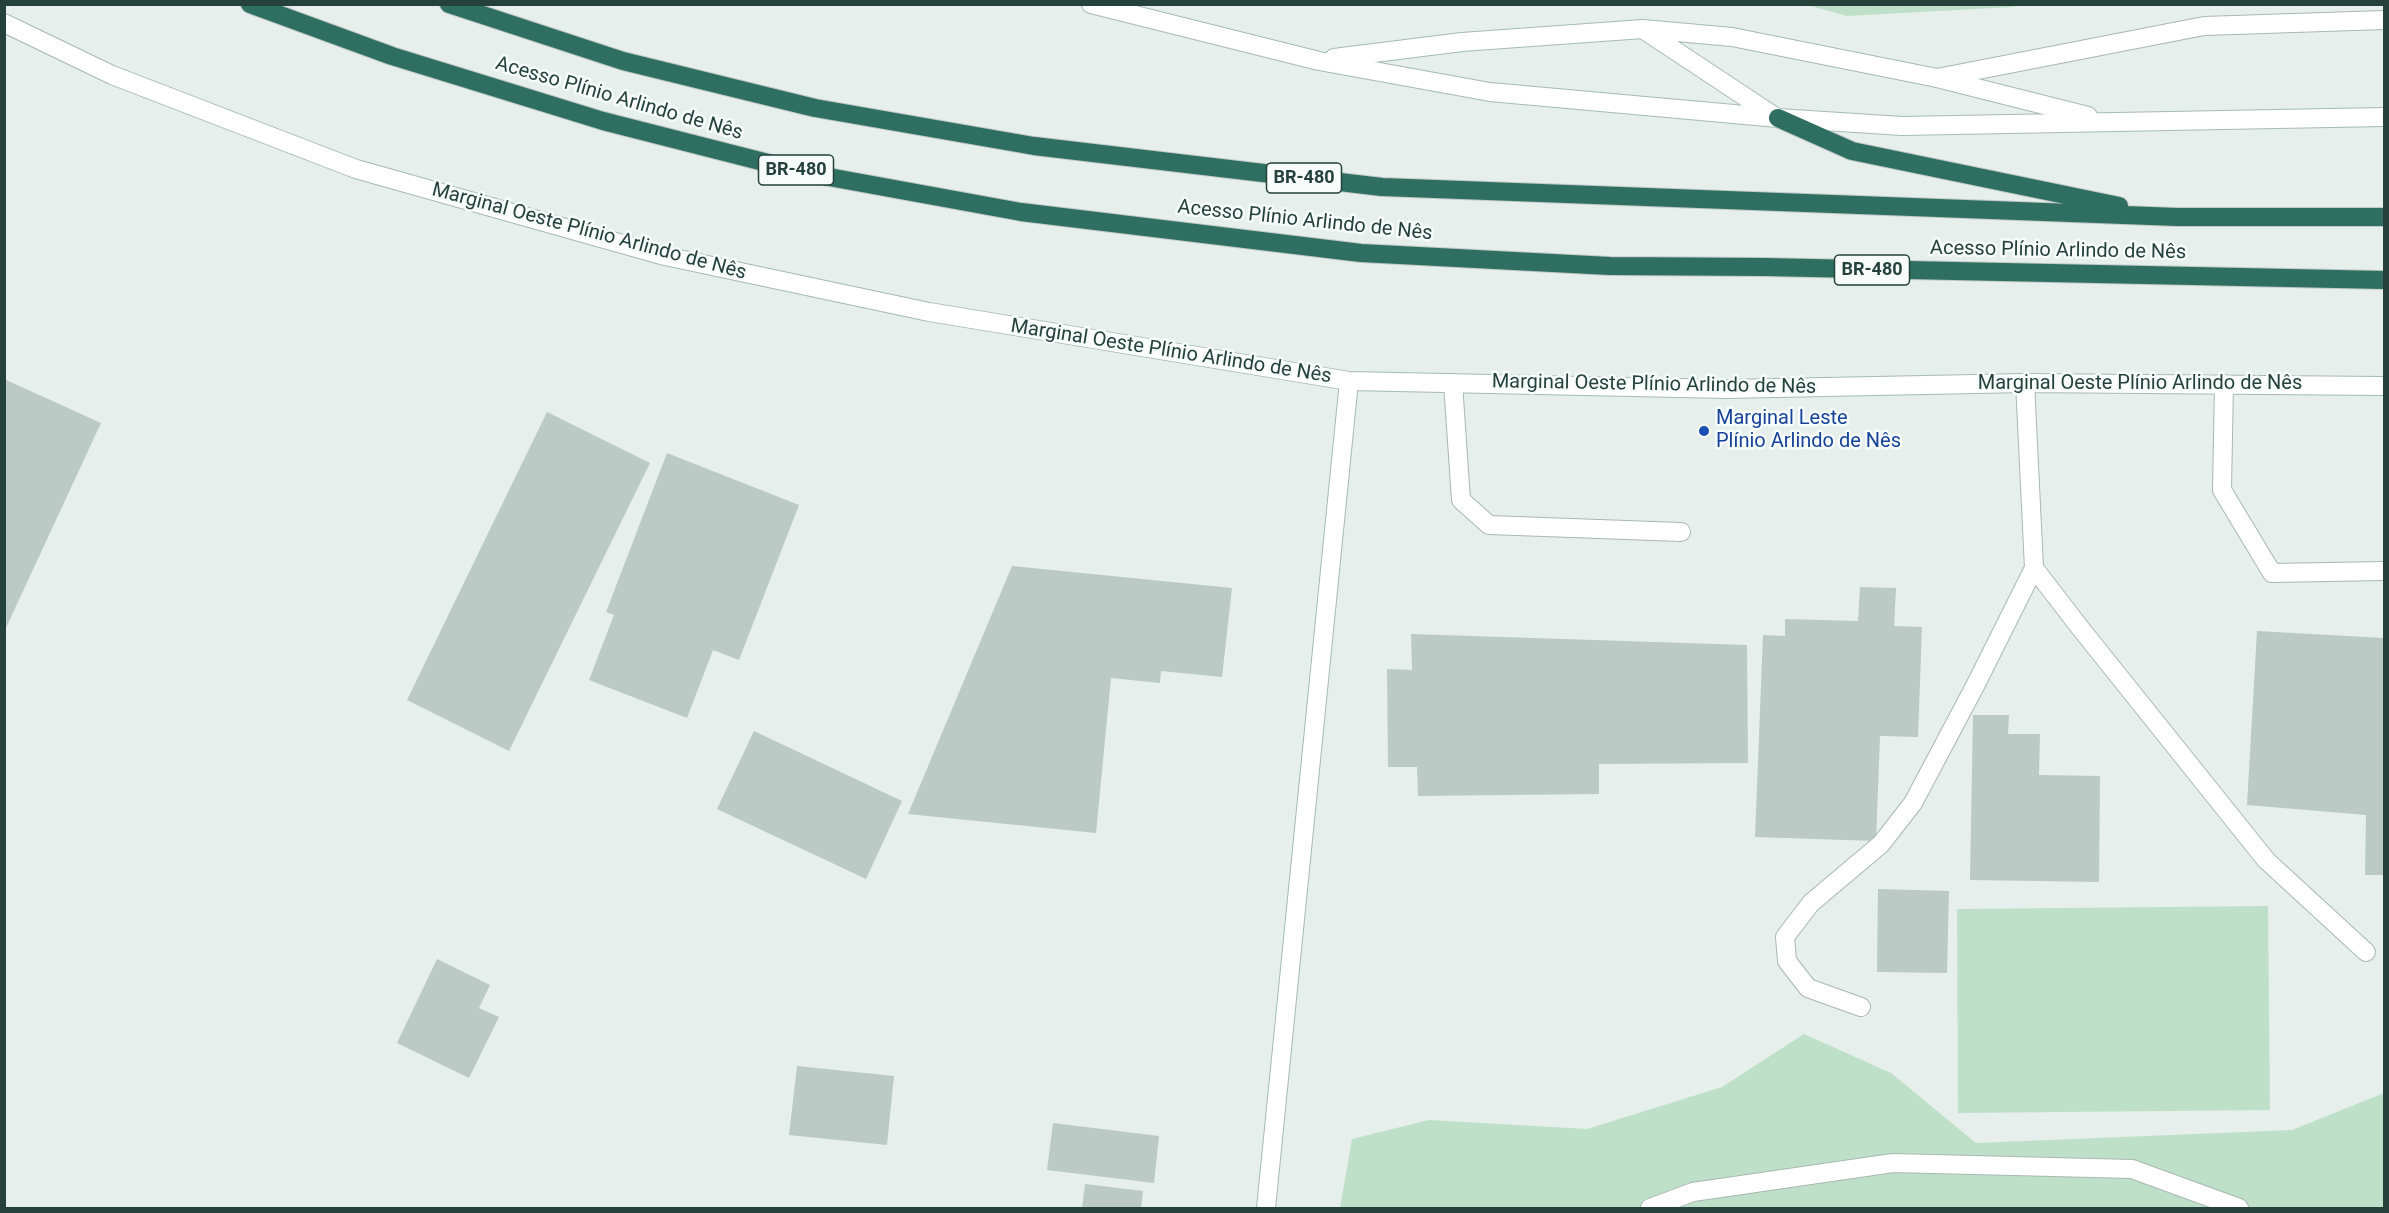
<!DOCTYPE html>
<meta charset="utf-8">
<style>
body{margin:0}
#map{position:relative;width:2389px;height:1213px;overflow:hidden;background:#e6efeb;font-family:Roboto,sans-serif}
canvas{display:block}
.frame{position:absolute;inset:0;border:6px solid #24423a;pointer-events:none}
</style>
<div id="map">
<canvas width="2389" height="1213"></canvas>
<div class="frame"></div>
</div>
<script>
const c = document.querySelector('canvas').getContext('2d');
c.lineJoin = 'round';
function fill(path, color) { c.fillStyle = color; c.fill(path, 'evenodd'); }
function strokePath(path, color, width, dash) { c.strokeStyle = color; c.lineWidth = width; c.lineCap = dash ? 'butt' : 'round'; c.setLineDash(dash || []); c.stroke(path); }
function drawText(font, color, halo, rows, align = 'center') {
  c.font = font + ' Roboto,sans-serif'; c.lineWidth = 5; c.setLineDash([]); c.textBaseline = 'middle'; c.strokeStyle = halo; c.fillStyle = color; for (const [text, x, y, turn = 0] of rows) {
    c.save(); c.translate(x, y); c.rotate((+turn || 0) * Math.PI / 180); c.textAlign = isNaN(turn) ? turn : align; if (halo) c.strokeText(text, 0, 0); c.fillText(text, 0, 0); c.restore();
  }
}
const green = new Path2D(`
 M1807 5 2021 4V5L2012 7 1847 16Z
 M2268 906 2270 1110 1958 1113 1957 909Z
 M1804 1034 1891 1073 1976 1143 2292 1130 2384 1093V1208H1340L1352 1139 1429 1120 1587 1129 1722 1087Z`);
const building = new Path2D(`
 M4 379 101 423 4 632Z
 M547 412 650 463 509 751 407 700Z
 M667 453 799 505 739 660 713 650 687 718 589 680 614 615 606 612Z
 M1012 566 1232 588 1222 677 1161 671 1160 683 1111 678 1096 833 908 814Z
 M1860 587 1896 588 1894 626 1922 627 1918 737 1880 736 1876 841 1755 837 1763 635 1785 636V619L1858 621Z
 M2257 631 2384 638V875H2365L2366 815 2247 805Z
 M1411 634 1747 645 1748 763 1599 764V794L1418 796 1417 767H1388L1387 669 1412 670Z
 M1973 715H2009L2008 734H2040L2039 775 2100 776 2099 882 1970 880Z
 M754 731 902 801 866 879 717 809Z
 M1878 889 1949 891 1947 973 1877 972Z
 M437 959 490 985 479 1008 499 1017 469 1078 397 1043Z
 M797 1066 894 1076 887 1145 789 1135Z
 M1053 1123 1159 1136 1154 1183 1047 1170Z
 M1085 1184 1143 1191 1141 1208H1082Z`);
const lane = new Path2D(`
 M1937 78 2204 26 2384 20
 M1453 383 1461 500 1489 525 1681 532
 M2025 383 2034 568 2081 629 2266 860 2366 952
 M2224 384 2222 490 2272 573 2384 571
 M1861 1007 1808 988 1787 961 1785 937 1811 903 1881 844 1913 803 1975 686 2034 568
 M1650 1208 1693 1192 1893 1163 2132 1169 2239 1208`);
const secondary = new Path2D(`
 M1091 4 1319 61 1490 92 1778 118 1902 126 2384 117
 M4 23 112 75 356 169 665 256 929 312 1349 381 1726 389 2025 383 2384 386
 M1644 30 1774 116
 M1334 58 1462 42 1643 29 1732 37 1937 78 2088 116
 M1266 1208 1349 381`);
const highway = new Path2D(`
 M250 4 392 56 603 121 807 173 1021 212 1361 253 1610 266 1764 267 2384 280
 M449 4 623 61 815 108 1034 146 1382 187 2177 217H2384
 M1778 118 1852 151 2119 206`);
const markers = [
 [1704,431,6,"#1a4fb4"]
];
const shields = [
 [796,170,75],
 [1304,178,75],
 [1872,270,75]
];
const shieldNames = [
 ["BR-480",796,170],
 ["BR-480",1304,178],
 ["BR-480",1872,270]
];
const streetNames = [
 ["Acesso Plínio Arlindo de Nês",619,99,16],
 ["Acesso Plínio Arlindo de Nês",1305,221,6],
 ["Marginal Oeste Plínio Arlindo de Nês",589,232,15],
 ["Acesso Plínio Arlindo de Nês",2058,251,1],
 ["Marginal Oeste Plínio Arlindo de Nês",1171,352,9],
 ["Marginal Oeste Plínio Arlindo de Nês",2140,384],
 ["Marginal Oeste Plínio Arlindo de Nês",1654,385,1]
];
const transitNames = [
 ["Marginal Leste",1716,419],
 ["Plínio Arlindo de Nês",1716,442]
];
fill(green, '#bfe0c8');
fill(building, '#bbcac4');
strokePath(lane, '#a8b8b2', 20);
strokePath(secondary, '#a4bbb3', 20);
strokePath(highway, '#c2cac8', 20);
strokePath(lane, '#fff', 18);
strokePath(secondary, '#fff', 18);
strokePath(highway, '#2f6f62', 18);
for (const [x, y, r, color] of markers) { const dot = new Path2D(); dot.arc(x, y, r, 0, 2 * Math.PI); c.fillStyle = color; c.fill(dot); strokePath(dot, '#f7fbf9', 2); }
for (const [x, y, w] of shields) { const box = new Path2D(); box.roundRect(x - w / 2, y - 15, w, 30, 4.5); c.fillStyle = '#f7fbf9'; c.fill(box); strokePath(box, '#24423a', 1.5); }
drawText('bold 18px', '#24423a', null, shieldNames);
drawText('20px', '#24423a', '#f7fbf9', streetNames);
drawText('20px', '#164399', '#f7fbf9', transitNames, 'left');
</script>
